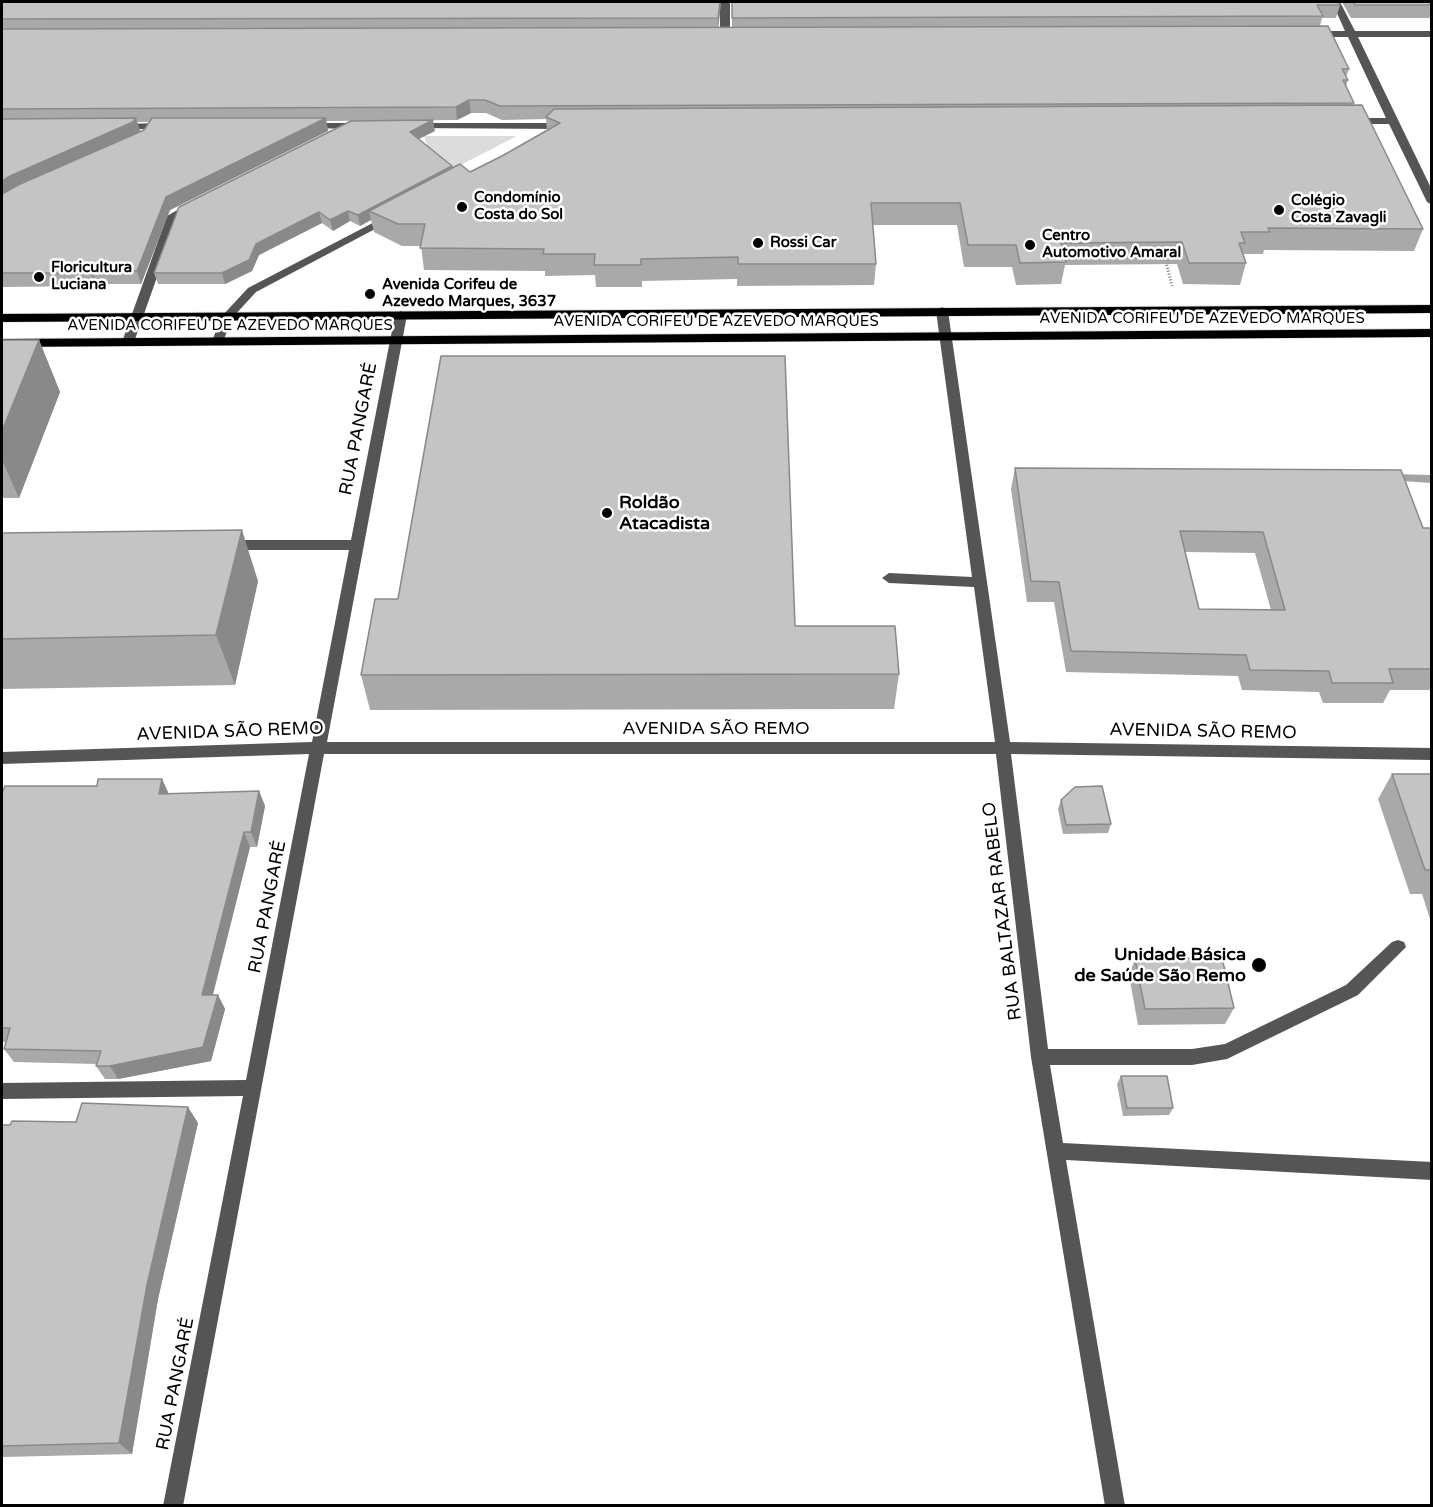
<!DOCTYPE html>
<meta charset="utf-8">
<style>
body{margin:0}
#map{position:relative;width:1433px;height:1507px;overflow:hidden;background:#fff;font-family:"Varela Round",sans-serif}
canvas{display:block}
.frame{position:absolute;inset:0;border:3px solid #000;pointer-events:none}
</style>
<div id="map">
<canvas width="1433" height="1507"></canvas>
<div class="frame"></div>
</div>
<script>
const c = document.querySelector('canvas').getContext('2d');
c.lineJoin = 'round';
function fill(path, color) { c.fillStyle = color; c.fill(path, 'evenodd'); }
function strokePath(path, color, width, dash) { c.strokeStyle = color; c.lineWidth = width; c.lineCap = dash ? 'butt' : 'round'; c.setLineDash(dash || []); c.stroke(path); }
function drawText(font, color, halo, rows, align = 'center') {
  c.font = font + ' "Varela Round",sans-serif'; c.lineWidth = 5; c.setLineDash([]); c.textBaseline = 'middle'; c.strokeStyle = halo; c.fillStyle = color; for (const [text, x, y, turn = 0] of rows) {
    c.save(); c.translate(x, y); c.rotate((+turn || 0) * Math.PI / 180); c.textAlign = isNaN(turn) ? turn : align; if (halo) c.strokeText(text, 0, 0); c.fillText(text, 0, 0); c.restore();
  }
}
const green = new Path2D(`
 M424 136H517L447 172 430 154Z`);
const stream = new Path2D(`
 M1390 474 1432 475V483L1386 480 1385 478Z`);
const path = new Path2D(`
 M1166 262 1172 286`);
const minor = new Path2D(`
 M720 2H730V36L725 39 720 36Z
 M1332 2H1340L1355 31H1432V37H1358L1432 190V205L1427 202 1389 124H1351L1346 121 1351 118H1386L1348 37H1312L1307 34 1312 31H1345Z
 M166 123 171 126 170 128 118 130 113 127 118 124Z
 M307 123H361L366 126 361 129 303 128V124Z
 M415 123H565L570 126 565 129 411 128V124Z
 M193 201 197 202V206L178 218 134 342 128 346 124 345 122 342 167 216Z
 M390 214 396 217 394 219 256 292 233 317 222 344H214L212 341 222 316 248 288Z
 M942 307 948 311 1010 742 1432 748V760L1011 754 1048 1049H1192L1225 1044 1346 985 1392 942 1398 940 1404 942 1406 947 1358 995 1227 1059 1192 1065H1050L1063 1143 1432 1162V1180L1066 1160 1125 1506H1105L1031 1057 996 754H324L183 1506H163L243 1096 2 1099V1083L246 1080 309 754 2 764V752L312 742 349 550H227L220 545 227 540H351L395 315 401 311 407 315 327 742H995L974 587 889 583 882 578 889 573 972 577 936 311Z`);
const major = new Path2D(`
 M1432 305V313L2 322V314Z
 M1432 329V337L2 347V339Z`);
const wall = new Path2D(`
 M2 2H721L718 28H732V2H730H1338L1340 5 1336 18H1322L1320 26 1349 69 1346 77 1348 80 1346 86 1354 103 1353 105 1423 229 1414 251 1264 250 1263 254H1243L1246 263 1240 285 1183 284 1177 264 1065 265 1061 284 1016 285 1012 267H964L957 225H873L876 264 874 285 737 286V279L642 281V287H596L595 275 545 276V271L424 270 421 246H402L374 232 371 220 360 226 350 221 333 231 322 223 259 255 252 271 225 284H158L154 273 179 207 435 131 419 139 452 168 470 172 502 156 547 130 546 119 502 120 486 113H471L457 120 326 121 328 131 170 210 141 284H97L96 286 2 287ZM137 122H150L144 130 140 131Z
 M1342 2H1431V18H1351Z
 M2 340H39L60 392 19 498H2Z
 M1015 468 1423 528H1431V690H1390L1383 703H1323L1319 692 1242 690 1238 676 1066 672 1054 602H1027L1011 489ZM1185 552 1255 553 1271 610 1199 609Z
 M2 533 258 581 235 685 2 689Z
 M795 626 899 674 894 709 370 710 361 675Z
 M1392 774H1431V922L1422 894H1410L1378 799Z
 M162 779 169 794 259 791 265 806 257 847H250L213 995H218L225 1009 211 1061 118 1079H105L96 1066 97 1064 14 1062 4 1049 6 1042H2V791L97 786Z
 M1061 800 1111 824 1108 833 1063 834 1058 809Z
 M1135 959 1234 1008 1225 1024 1138 1025 1129 975Z
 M1121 1076 1173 1108 1169 1115 1123 1116 1117 1084Z
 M76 1122 198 1123 158 1299 132 1454 2 1457V1125Z`);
const shadedWall = new Path2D(`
 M720 2H721L718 31V18Z
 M469 100 471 113 457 120 456 107Z
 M136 118 140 131 2 198V181L8 177Z
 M326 118 328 131 170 210 141 284 137 271 166 197Z
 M433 120 435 131 412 142 410 132Z
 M452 166 453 177 369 211 371 220 360 226 358 215Z
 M348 211 350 221 333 231 330 220Z
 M319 212 322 223 259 255 252 271 225 284 222 273 256 244Z
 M92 270 97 284 96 286 91 273Z
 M39 340 60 392 19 498 2 460V431Z
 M242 530 258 581 235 685 216 635Z
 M162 779 169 795 159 794Z
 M259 791 265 806 257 847 251 832Z
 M244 832 250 847 209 1009 202 995Z
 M218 995 225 1009 211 1061 118 1079 110 1066Z
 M188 1107 198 1123 158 1299 132 1454 119 1443 147 1285Z`);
const building = new Path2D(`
 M2 2H720L718 18 2 19Z
 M732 2H1338L1340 5H1317L1323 16 732 18Z
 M1353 2H1431V5H1355Z
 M1328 26 1349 69H1342L1348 80H1343L1354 103 500 106 485 100H469L456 107 2 109V29Z
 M1362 105 1423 229 1268 228 1270 232H1241L1245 243H1239L1246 263H1189L1182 242 1061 243 1066 262 1020 263 1016 245H968L960 203H871L876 264H738V257L641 259V265H594L595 254H543L544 249 420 248 425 224H398L369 211 460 164 470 172 502 156 560 123 546 117 554 109Z
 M136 118 133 122 8 177 2 181V119Z
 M152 118H326L166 197 137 271 92 270 91 273H2V194L18 185 144 130Z
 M433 120 410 132 452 166 358 215 348 211 330 220 319 212 256 244 249 260 222 273H154L179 207 351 121Z
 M2 340H39L2 431Z
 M441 356H785L795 626H895L899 674 361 675 375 599H398Z
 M1015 468 1401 470 1423 528H1431V669H1389L1393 683H1332L1329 671 1250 670 1246 655 1071 651 1059 582 1031 581ZM1180 531 1263 532 1285 610 1199 609Z
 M242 530 216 635 2 639V533Z
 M1392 774H1431V870H1425Z
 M98 779H162L159 794 259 791 251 832H244L202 995H218L203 1047 110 1066H96L101 1051 4 1049 10 1028H2V791H3L5 786H97Z
 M1102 786 1111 824 1066 825 1061 800 1075 787Z
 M1222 958 1234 1008 1145 1009 1135 959Z
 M1121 1076H1167L1173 1108H1127Z
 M82 1103 188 1107 147 1285 119 1443 2 1446V1125H10L12 1121 76 1122Z`);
const markers = [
 [462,207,6,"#000"],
 [1279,210,6,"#000"],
 [758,243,6,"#000"],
 [1030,245,6,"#000"],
 [39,277,6,"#000"],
 [370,294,6,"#000"],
 [607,513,6,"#000"],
 [1259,965,8,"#000"]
];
const farPoinames = [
 ["Condomínio",474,198],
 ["Costa do Sol",474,215],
 ["Colégio",1291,201],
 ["Costa Zavagli",1291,218],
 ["Centro",1042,236],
 ["Automotivo Amaral",1042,253],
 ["Rossi Car",770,243],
 ["Floricultura",51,268],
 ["Luciana",51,285],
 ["Avenida Corifeu de",382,285],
 ["Azevedo Marques, 3637",382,302]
];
const farStreetnames = [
 ["AVENIDA CORIFEU DE AZEVEDO MARQUES",1202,319],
 ["AVENIDA CORIFEU DE AZEVEDO MARQUES",716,322],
 ["AVENIDA CORIFEU DE AZEVEDO MARQUES",230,326]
];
const streetNames = [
 ["RUA PANGARÉ",359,429,-79],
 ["AVENIDA SÃO REMO",716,729],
 ["AVENIDA SÃO REMO",230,732,-2],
 ["AVENIDA SÃO REMO",1203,732,1],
 ["RUA PANGARÉ",268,907,-79],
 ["RUA BALTAZAR RABELO",1003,911,-97],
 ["RUA PANGARÉ",176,1384,-79]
];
const poiNames = [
 ["Roldão",619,503],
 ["Atacadista",619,524],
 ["Unidade Básica",1246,955,"right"],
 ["de Saúde São Remo",1246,976,"right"]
];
fill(green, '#dcdcdc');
fill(stream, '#a3a3a3');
strokePath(major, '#dbdbdb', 1);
strokePath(path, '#777', 3, [1, 2]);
fill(minor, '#555');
fill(major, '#000');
fill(wall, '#a9a9a9');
fill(shadedWall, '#898989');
fill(building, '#c4c4c4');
strokePath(building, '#898989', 1.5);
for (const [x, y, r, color] of markers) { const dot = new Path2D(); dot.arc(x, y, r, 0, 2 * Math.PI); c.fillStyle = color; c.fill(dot); strokePath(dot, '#fff', 2); }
drawText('bold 15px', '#000', '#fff', farPoinames, 'left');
drawText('15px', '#000', '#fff', farStreetnames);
drawText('18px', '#000', '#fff', streetNames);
drawText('bold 18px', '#000', '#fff', poiNames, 'left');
</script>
